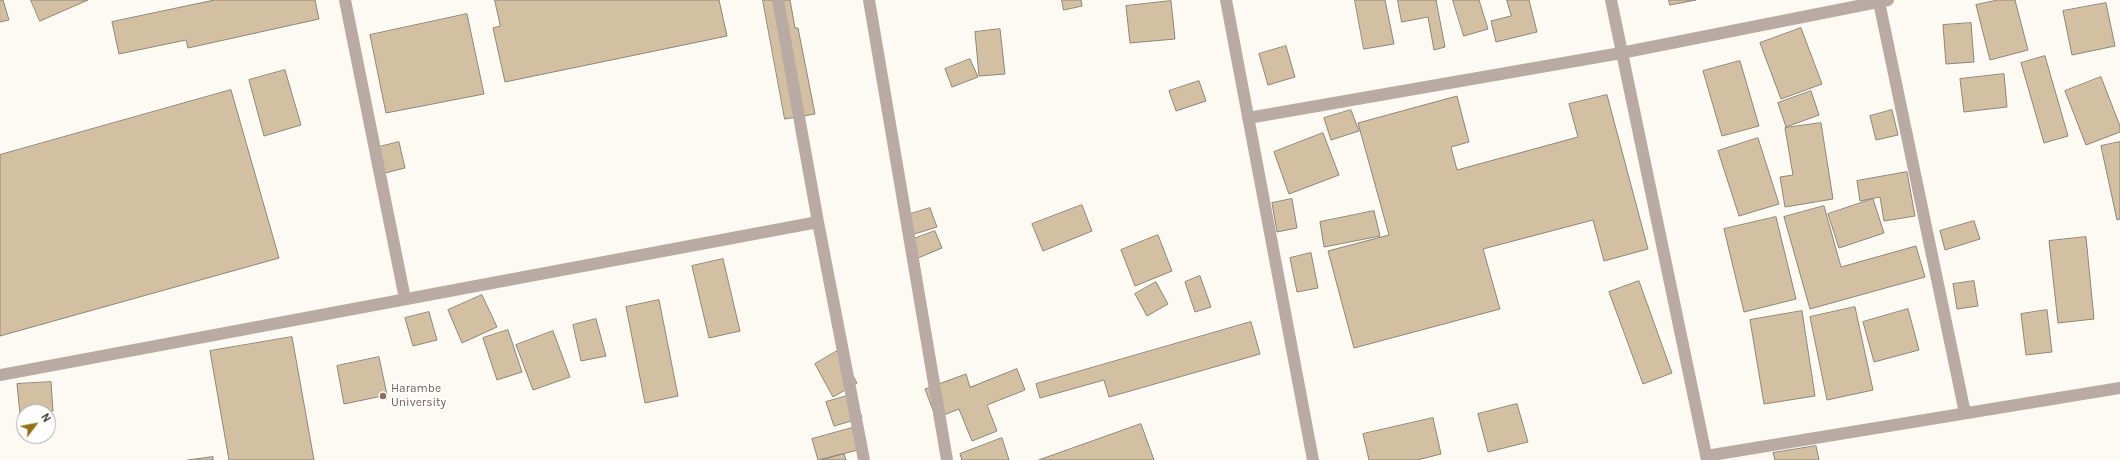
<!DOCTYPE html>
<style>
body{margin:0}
#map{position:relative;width:2120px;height:460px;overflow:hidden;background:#fdf9f3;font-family:Karla,sans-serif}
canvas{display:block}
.north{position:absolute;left:16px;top:404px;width:40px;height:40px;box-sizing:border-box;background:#fff;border:1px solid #adaba9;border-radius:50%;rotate:58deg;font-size:11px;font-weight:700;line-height:16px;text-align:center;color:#312d27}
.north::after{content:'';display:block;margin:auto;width:14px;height:18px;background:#8f7116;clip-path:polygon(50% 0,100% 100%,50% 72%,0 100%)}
</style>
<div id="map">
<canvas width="2120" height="460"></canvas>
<div class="north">N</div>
</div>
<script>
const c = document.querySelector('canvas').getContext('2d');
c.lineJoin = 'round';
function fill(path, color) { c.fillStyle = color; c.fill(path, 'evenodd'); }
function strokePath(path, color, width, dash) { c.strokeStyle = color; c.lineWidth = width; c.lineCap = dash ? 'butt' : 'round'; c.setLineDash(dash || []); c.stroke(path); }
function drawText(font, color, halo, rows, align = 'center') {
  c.font = font + ' Karla,sans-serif'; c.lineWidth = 3.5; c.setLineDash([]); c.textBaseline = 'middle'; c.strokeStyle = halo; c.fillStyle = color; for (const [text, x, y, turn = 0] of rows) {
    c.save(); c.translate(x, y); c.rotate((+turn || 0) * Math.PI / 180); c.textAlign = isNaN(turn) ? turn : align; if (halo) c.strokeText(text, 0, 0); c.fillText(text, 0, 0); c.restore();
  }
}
const building = new Path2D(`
 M0 0H3L9 20 0 22Z
 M31 0H88L40 21Z
 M215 0H315L319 19 188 48 186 40 119 54 112 22Z
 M495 0H719L727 36 505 82 493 28 500 26Z
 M763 0H790L795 28H798L815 114 785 119Z
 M1062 0H1081L1082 6 1064 10Z
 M1355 0H1385L1394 44 1364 49Z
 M1398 0H1436L1445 47 1434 50 1428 17 1402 22Z
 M1453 0H1479L1488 29 1464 36Z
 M1507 0H1529L1537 32 1496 42 1491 21 1511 16Z
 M1669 0H1696L1670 5Z
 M1998 0H2015L2028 50 1990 60 1976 5Z
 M1171 1 1175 39 1130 43 1126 6Z
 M2106 3 2115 46 2072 55 2063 11Z
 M467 14 484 94 386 113 370 35Z
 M1971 23 1974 62 1946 64 1943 25Z
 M1801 28 1822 84 1781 99 1760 43Z
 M1000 29 1005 74 979 76 975 32Z
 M1286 46 1295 77 1268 85 1259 54Z
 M2045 56 2068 136 2044 143 2021 63Z
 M970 59 978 77 952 87 945 69Z
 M1740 61 1759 126 1722 136 1703 71Z
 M285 70 301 125 264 136 249 80Z
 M2004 74 2007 107 1964 112 1960 79Z
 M2101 77 2120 126V132L2086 145 2065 91Z
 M1199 81 1206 101 1176 111 1169 91Z
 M231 90 279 258 0 336V155Z
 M1811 91 1819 115 1786 127 1778 103Z
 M1607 95 1648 249 1604 261 1593 220 1483 249 1500 309 1354 348 1328 251 1389 235 1358 123 1457 96 1469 142 1451 147 1457 170 1578 137 1569 104Z
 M1351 110 1359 131 1331 140 1324 118Z
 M1892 110 1898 135 1876 140 1870 116Z
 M1821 123 1833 199 1785 207 1780 177 1793 175 1785 128Z
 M1323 133 1339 175 1289 194 1274 152Z
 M1758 138 1779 204 1739 216 1718 151Z
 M399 142 405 168 381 174 375 148Z
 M2120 142V219L2117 220 2101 146Z
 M1907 172 1915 216 1884 221 1880 197 1860 201 1857 181Z
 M1292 199 1297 228 1277 232 1272 203Z
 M1873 199 1884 233 1839 248 1828 214Z
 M1082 205 1092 231 1043 251 1032 224Z
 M1824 206 1841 267 1916 246 1925 277 1810 309 1784 217Z
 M930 208 937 227 908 236 901 217Z
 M1374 211 1380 236 1324 247 1320 222Z
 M1776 217 1796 299 1744 312 1724 229Z
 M1974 221 1980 239 1945 250 1940 231Z
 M935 231 942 248 918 258 911 240Z
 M1158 235 1172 271 1135 286 1121 250Z
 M2086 237 2094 319 2058 323 2049 241Z
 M1311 253 1318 288 1297 292 1290 258Z
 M723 259 740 331 709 338 692 266Z
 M1200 276 1211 307 1195 312 1185 282Z
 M1639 281 1672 373 1643 384 1609 292Z
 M1974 281 1978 306 1957 309 1953 284Z
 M1156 282 1168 304 1147 316 1135 294Z
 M482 295 497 327 462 343 448 310Z
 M659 300 678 396 645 403 626 307Z
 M1855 307 1873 390 1827 400 1810 317Z
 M1908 309 1919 350 1874 362 1863 322Z
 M2047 310 2052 352 2026 355 2021 314Z
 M1802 311 1815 396 1764 404 1750 320Z
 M429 312 437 340 413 346 405 318Z
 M596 319 606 356 581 361 573 325Z
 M1251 322 1260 354 1109 397 1104 380 1040 398 1036 384Z
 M508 330 522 372 497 380 483 338Z
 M553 331 570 377 533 390 516 345Z
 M292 337 314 460H229L210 351Z
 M839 350 857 383 833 397 815 364Z
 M379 357 387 395 344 404 337 366Z
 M1017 369 1025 390 987 405 997 431 972 441 959 409 936 418 925 389 966 374 970 387Z
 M51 382 53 411 20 414 17 384Z
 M854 394 862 418 834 426 826 402Z
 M1517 404 1528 442 1488 452 1478 414Z
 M1433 418 1441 454 1417 460H1369L1363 434Z
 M1141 424 1154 460H1039Z
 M852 428 858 450 818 460 812 439Z
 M1002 438 1009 460H962L960 454Z
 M1816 446 1819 460H1775L1773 453Z
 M844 454 846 460H822Z
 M213 457V460H188Z`);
const street = new Path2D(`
 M345 0 405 299
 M778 0 818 222 864 460
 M869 0 947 460
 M1226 0 1313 460
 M1611 0 1707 460
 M1879 2 1965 413
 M1248 118 1621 53 1888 0
 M0 375 818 222
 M1706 456 2120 388`);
const markers = [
 [383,396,4,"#8d6e63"]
];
const educationNames = [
 ["Harambe",391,389],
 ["University",391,403]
];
fill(building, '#d3c0a3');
strokePath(building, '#8f8677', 1);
strokePath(street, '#baaaa4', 12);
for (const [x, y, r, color] of markers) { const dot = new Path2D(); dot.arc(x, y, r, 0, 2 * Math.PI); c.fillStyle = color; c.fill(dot); strokePath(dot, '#fff', 1.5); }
drawText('12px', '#785e54', '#fff', educationNames, 'left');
</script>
